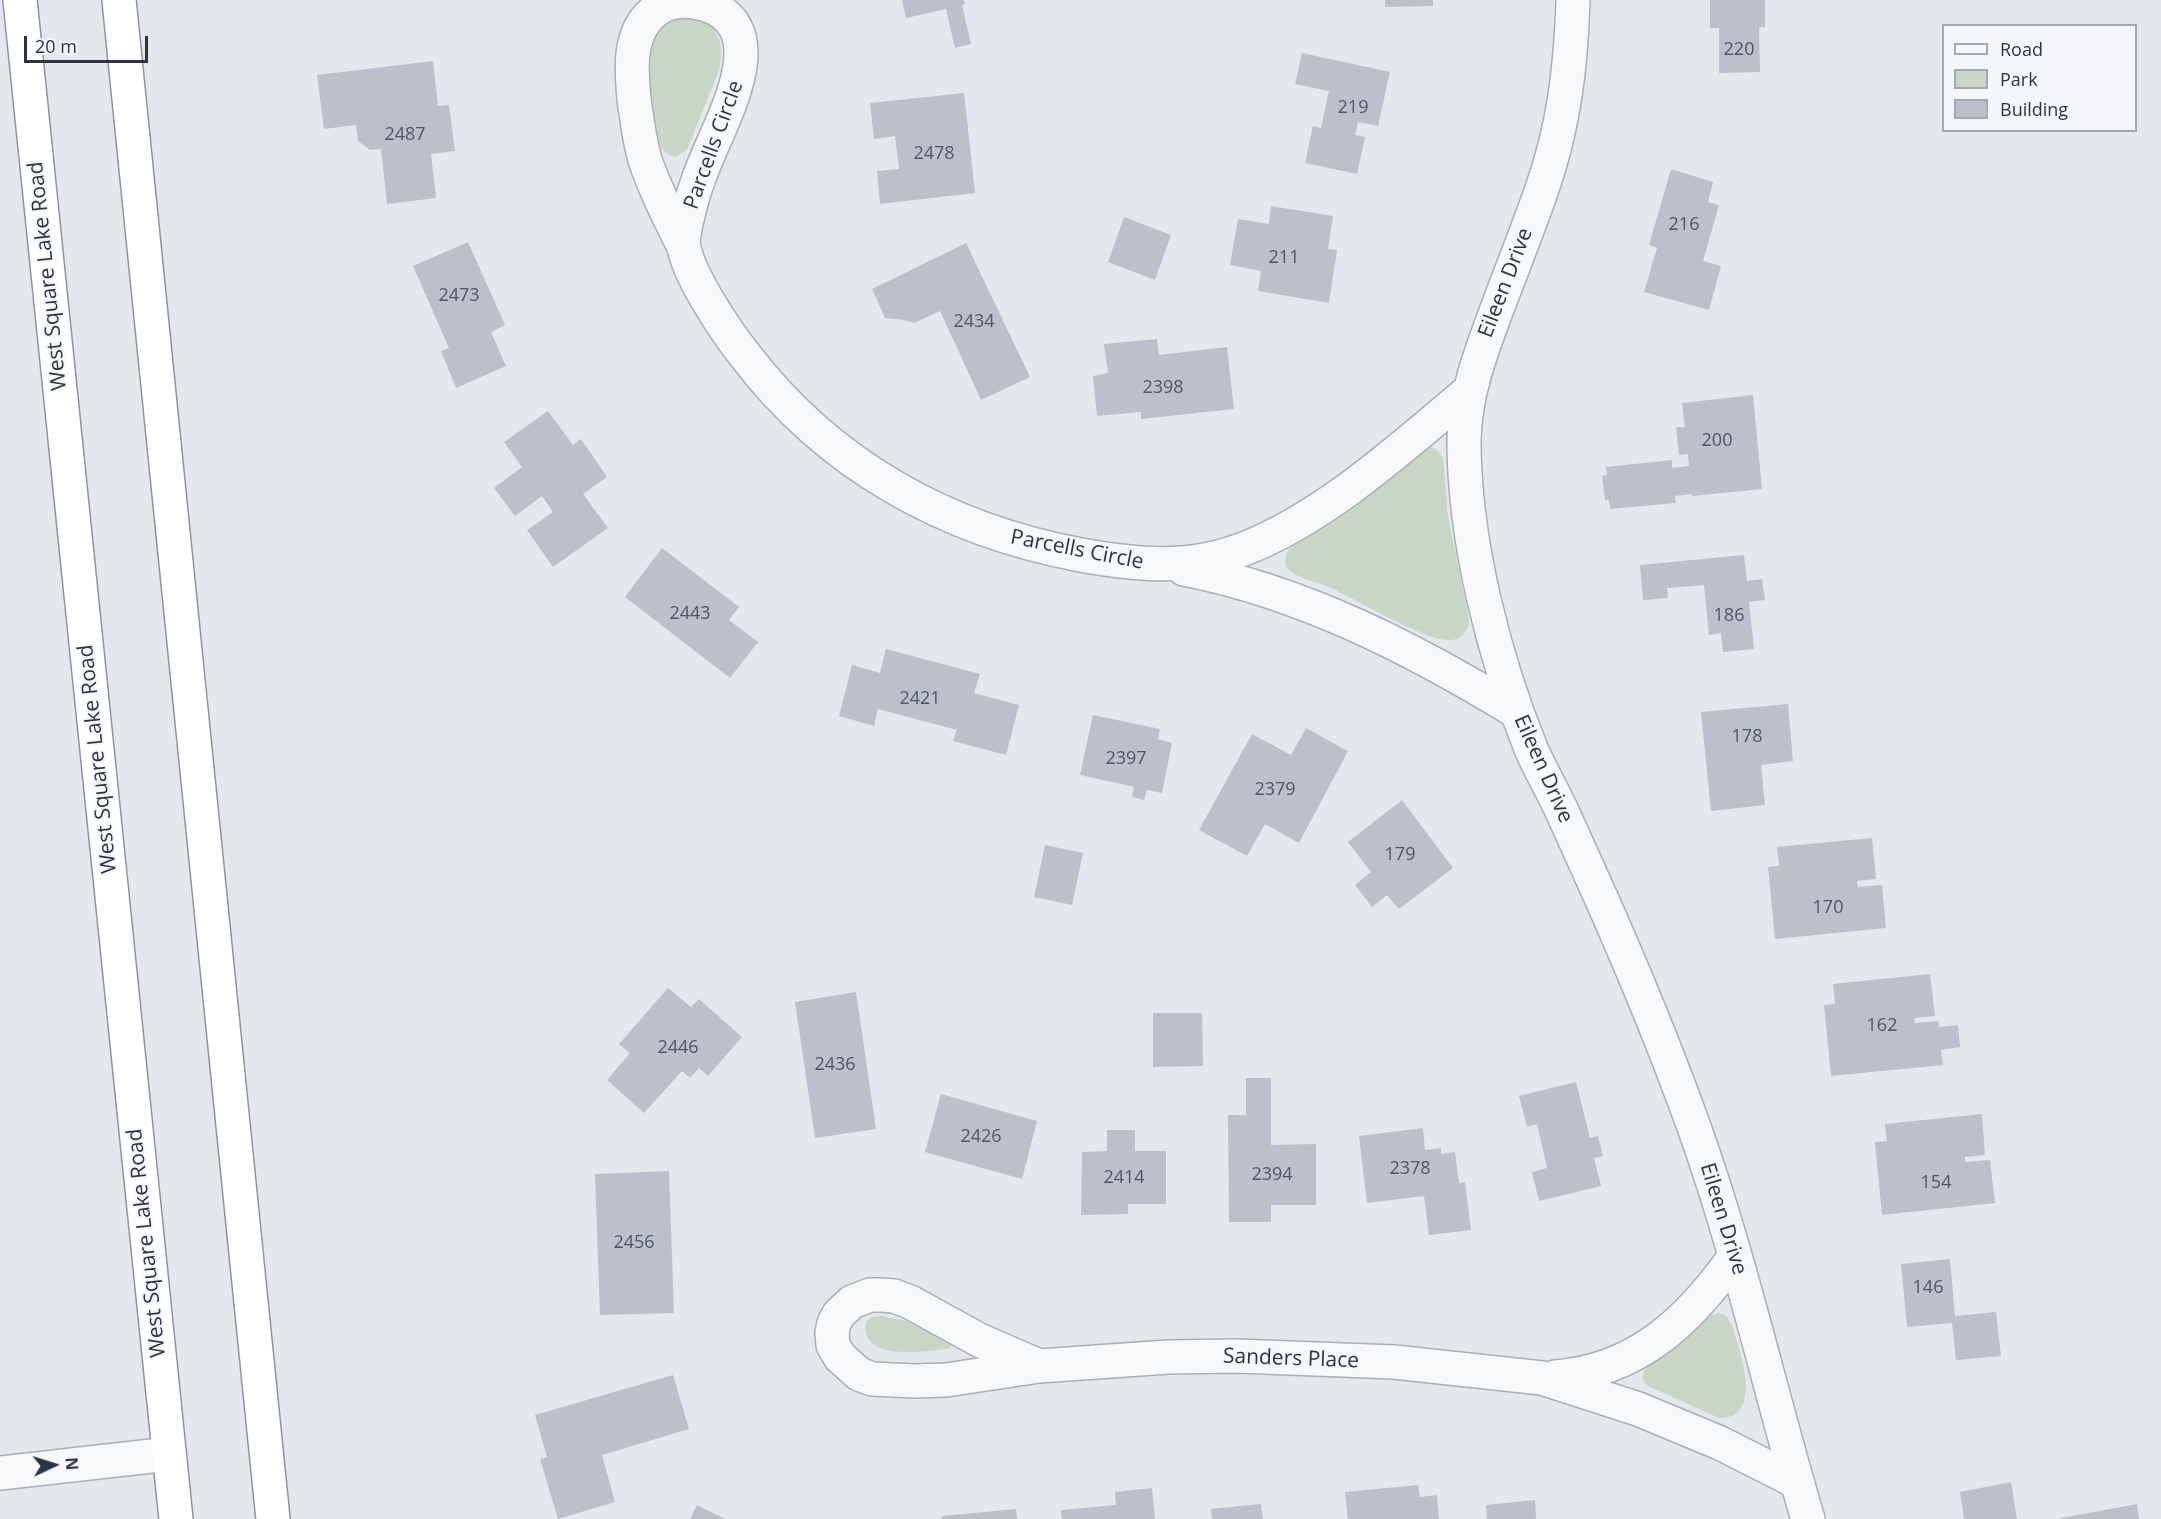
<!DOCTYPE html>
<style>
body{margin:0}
#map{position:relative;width:2161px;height:1519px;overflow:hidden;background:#e4e7ec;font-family:"Open Sans",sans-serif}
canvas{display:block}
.legend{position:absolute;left:1942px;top:24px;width:195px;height:108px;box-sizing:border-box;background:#f4f6f9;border:2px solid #a4a8b1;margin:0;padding:8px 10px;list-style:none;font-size:18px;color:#2b3445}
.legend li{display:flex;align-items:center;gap:12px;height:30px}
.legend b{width:30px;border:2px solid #a4a8b1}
.north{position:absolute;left:24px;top:1435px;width:60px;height:60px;-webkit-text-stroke:4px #f4f6f9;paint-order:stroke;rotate:86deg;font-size:16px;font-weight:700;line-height:24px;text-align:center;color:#2b3445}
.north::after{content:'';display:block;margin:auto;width:21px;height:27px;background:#2b3445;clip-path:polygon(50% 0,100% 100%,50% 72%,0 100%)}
.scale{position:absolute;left:24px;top:36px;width:124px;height:27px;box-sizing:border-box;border:3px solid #2b3445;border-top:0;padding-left:8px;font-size:18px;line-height:21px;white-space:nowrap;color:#2b3445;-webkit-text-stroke:4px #f4f6f9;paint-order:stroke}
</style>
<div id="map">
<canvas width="2161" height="1519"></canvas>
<ul class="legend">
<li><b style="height:8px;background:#f7f8fa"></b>Road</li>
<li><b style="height:16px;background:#c9d6c5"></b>Park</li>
<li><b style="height:16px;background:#bbc0ca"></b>Building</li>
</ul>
<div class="north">N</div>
<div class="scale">20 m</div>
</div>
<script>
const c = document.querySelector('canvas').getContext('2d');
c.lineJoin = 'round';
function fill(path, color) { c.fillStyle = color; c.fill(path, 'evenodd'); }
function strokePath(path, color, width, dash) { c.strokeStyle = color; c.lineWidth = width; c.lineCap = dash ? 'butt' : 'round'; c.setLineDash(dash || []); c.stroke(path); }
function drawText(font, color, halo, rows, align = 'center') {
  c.font = font + ' "Open Sans",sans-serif'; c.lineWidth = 4.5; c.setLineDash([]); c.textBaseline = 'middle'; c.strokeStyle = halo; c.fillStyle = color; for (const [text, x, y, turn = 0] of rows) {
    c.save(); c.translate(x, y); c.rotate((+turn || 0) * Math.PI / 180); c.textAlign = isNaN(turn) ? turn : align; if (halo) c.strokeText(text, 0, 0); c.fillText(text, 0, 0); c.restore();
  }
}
const green = new Path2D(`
 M683 16 709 21 720 41 721 58 718 73 687 150 675 157C669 155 664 153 661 147 652 129 647 63 653 44 658 29 668 20 683 16Z
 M1430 447 1437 450 1443 458 1448 516 1469 619C1469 629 1463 640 1450 640 1424 641 1356 599 1329 587 1317 582 1301 579 1290 571 1288 570 1286 567 1285 564L1286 554 1292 544 1423 449Z
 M1718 1313 1725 1315C1733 1322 1735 1335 1738 1345 1745 1368 1758 1419 1719 1418L1650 1387C1641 1381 1640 1375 1647 1367L1703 1319Z
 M882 1316 906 1321 949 1342 951 1348C928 1352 857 1362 866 1322L872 1317Z`);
const building = new Path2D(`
 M902 0H964L965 4 962 5 971 44 955 48 946 9 906 18Z
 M1385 0H1433V6L1385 7Z
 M1710 0H1765V27H1759L1760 72 1719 73V28H1710Z
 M1302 53 1390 72 1378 126 1358 122 1355 135 1365 137 1357 174 1305 163 1313 126 1321 128 1329 91 1295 84Z
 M433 61 438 106 449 105 455 151 431 154 436 198 387 204 381 149 370 150 358 141 356 125 324 129 317 75Z
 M964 93 975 193 880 204 877 171 899 169 895 136 874 139 870 103Z
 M1671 169 1713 182 1708 202 1719 205 1703 261 1721 266 1709 310 1644 292 1657 248 1649 245Z
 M1271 206 1333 216 1328 249 1337 250 1329 303 1258 291 1261 271 1230 265 1238 219 1269 224Z
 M1124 217 1171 235 1155 280 1108 262Z
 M468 242 505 325 491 332 506 366 456 388 441 351 449 348 413 266Z
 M966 243 1030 377 981 400 940 311 914 323 904 320 885 318 872 289Z
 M1157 339 1159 355 1227 347 1234 409 1141 419V412L1097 416 1093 376 1108 373 1104 344Z
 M1753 395 1762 489 1692 496V494L1675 496 1676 503 1610 509 1609 500H1605L1602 476 1607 475 1606 467 1672 460V468L1689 466 1688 454 1679 455 1676 427H1685L1682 403Z
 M548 411 573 445 581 439 607 477 583 494 608 528 553 567 527 530 553 512 542 496 515 516 494 488 522 467 504 442Z
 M662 548 739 607 729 620 758 642 730 678 625 597Z
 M1744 555 1747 581 1762 579 1765 600 1749 602 1754 649 1723 652 1721 633 1709 635 1704 585 1667 588 1668 598 1643 600 1640 565Z
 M886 649 980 674 974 693 1019 705 1006 755 953 741 957 730 878 709 874 726 839 716 852 665 880 673Z
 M1788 704 1793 761 1761 765 1765 805 1711 811 1701 712Z
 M1093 715 1160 729 1158 739 1172 743 1162 793 1147 790 1144 800 1132 797 1134 787 1080 775Z
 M1306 728 1348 751 1299 843 1265 824 1247 856 1199 830 1252 734 1291 755Z
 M1402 800 1453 868 1399 909 1387 895 1372 907 1355 885 1371 872 1348 842Z
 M1872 838 1876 879 1857 881 1858 887 1882 885 1886 928 1775 939 1768 867 1779 866 1777 847Z
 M1045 845 1083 853 1072 905 1034 897Z
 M1930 974 1935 1016 1914 1018 1915 1023 1938 1021 1939 1027 1958 1025 1960 1047 1941 1050 1943 1065 1831 1076 1824 1005 1835 1004 1833 984Z
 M668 988 691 1007 699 999 742 1037 708 1076 699 1068 690 1078 682 1071 644 1113 607 1080 630 1053 619 1044Z
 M856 992 876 1129 815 1138 795 1002Z
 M1153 1013H1202L1203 1066 1153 1067Z
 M1246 1078H1271V1145L1316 1144V1205H1271V1222H1229L1228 1115H1246Z
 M1576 1082 1590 1138 1598 1136 1603 1156 1594 1158 1601 1186 1539 1201 1532 1172 1547 1168 1537 1124 1527 1127 1519 1096Z
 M941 1094 1037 1121 1022 1179 925 1152Z
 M1982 1114 1985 1155 1965 1157V1162L1990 1160 1995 1203 1882 1215 1875 1142 1887 1141 1885 1124Z
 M1423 1128 1425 1150 1441 1148V1154L1455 1152 1459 1183 1465 1182 1471 1230 1429 1235 1424 1196 1367 1203 1359 1136Z
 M1107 1130H1135V1151H1166V1204H1128V1214L1081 1215 1082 1152 1107 1151Z
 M669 1171 674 1313 600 1315 595 1174Z
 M1950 1259 1955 1316 1996 1312 2001 1356 1956 1360 1952 1323 1907 1327 1901 1264Z
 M673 1375 689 1429 602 1455 615 1502 558 1519 540 1459 547 1457 535 1415Z
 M2011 1482 2017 1519H1964L1960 1492Z
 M1418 1485 1420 1497 1437 1495 1439 1519H1348L1345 1492Z
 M1152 1488 1155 1519H1062L1061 1510 1116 1505 1115 1492Z
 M1535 1500 1536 1519H1487L1486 1505Z
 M1261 1504 1263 1519H1212L1211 1509Z
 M2137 1504 2139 1519H2061V1518Z
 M697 1505 725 1519H690Z
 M1016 1509 1017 1519H942V1516Z`);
const minor = new Path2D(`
 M1573 0C1571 66 1564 126 1542 189 1528 229 1512 269 1497 309 1481 352 1465 393 1464 440 1464 541 1494 658 1532 751 1541 771 1552 790 1561 809 1572 833 1583 858 1594 882 1630 962 1664 1044 1694 1127 1740 1255 1769 1389 1808 1519
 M683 245C669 217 655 189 645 160 640 143 638 125 635 107 631 73 626 29 659 8 672 0 689 0 704 4 778 27 721 120 704 165 696 184 690 204 686 224 685 231 682 240 684 247 689 276 725 330 744 354 828 465 946 530 1081 555 1136 565 1188 570 1241 550 1322 520 1404 446 1469 391
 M1184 569C1303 592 1414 649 1517 712
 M1039 1366 946 1380 914 1381 872 1379 859 1374 840 1357 833 1345 832 1333 834 1323 839 1314 852 1302 870 1295H882L894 1296 910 1302 979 1340 1039 1366 1168 1357 1237 1356 1394 1362 1542 1378 1638 1409 1720 1443 1797 1482
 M1555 1377C1637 1371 1690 1320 1735 1256
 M0 1473 169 1454`);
const trunk = new Path2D(`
 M20 0 176 1519
 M119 0 273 1519`);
const numberNames = [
 ["220",1739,50],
 ["219",1353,108],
 ["2487",405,135],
 ["2478",934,154],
 ["216",1684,225],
 ["211",1284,258],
 ["2473",459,296],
 ["2434",974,322],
 ["2398",1163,388],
 ["200",1717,441],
 ["2443",690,614],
 ["186",1729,616],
 ["2421",920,699],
 ["178",1747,737],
 ["2397",1126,759],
 ["2379",1275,790],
 ["179",1400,855],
 ["170",1828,908],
 ["162",1882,1026],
 ["2446",678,1048],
 ["2436",835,1065],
 ["2426",981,1137],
 ["2378",1410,1169],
 ["2394",1272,1175],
 ["2414",1124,1178],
 ["154",1936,1183],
 ["2456",634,1243],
 ["146",1928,1288]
];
const streetNames = [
 ["Parcells Circle",714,145,-70],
 ["West Square Lake Road",48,276,-96],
 ["Eileen Drive",1506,283,-69],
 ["Parcells Circle",1077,550,11],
 ["West Square Lake Road",98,759,-96],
 ["Eileen Drive",1543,769,66],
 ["Eileen Drive",1723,1219,73],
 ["West Square Lake Road",147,1243,-96],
 ["Sanders Place",1291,1359,2]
];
fill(green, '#c9d6c5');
fill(building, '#bbc0ca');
strokePath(minor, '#a9aeb7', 36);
strokePath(trunk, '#8b94a3', 36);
strokePath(minor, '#f7f8fa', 33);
strokePath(trunk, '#fff', 33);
drawText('18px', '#4f5766', null, numberNames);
drawText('21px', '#2b3445', '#f4f6f9', streetNames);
</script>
